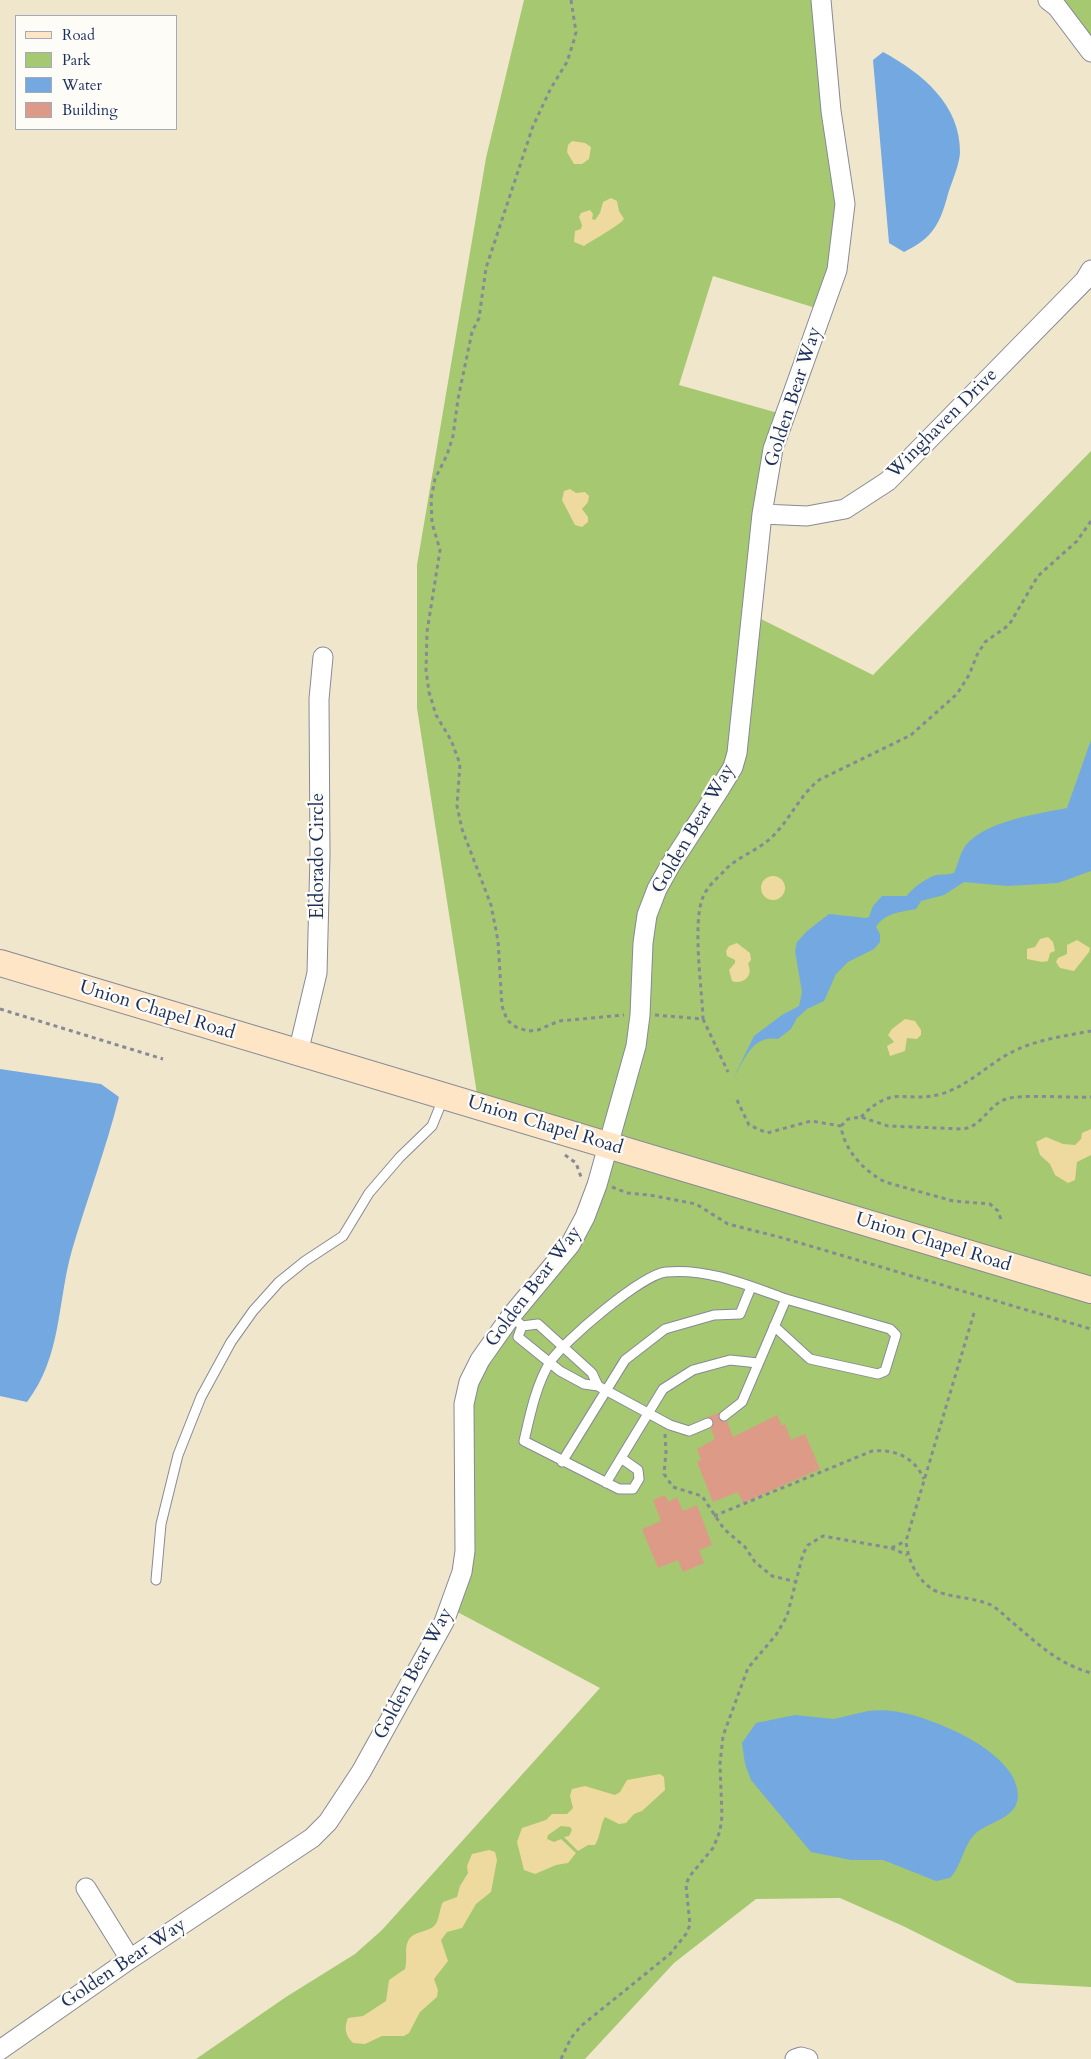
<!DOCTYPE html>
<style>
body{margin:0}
#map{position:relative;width:1091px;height:2059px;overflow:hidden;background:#f0e6cc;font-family:Cardo,serif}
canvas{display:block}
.legend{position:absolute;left:15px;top:15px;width:162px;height:115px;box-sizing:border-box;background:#fdfcf7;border:1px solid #a3aaba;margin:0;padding:6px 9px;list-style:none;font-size:15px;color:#1b2f5e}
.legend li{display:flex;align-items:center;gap:10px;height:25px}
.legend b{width:25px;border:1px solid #a3aaba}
</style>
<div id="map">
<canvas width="1091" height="2059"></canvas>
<ul class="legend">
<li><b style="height:6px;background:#fde5c5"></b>Road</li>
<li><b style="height:14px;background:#a5c871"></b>Park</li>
<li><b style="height:14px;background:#74a8e1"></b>Water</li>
<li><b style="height:14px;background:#dd9b87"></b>Building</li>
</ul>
</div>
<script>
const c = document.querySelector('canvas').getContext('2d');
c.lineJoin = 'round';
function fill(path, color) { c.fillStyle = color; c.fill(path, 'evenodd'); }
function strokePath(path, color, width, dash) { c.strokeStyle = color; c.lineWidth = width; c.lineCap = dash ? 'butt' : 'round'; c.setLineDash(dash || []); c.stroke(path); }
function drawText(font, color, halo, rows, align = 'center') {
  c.font = font + ' Cardo,serif'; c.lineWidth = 4.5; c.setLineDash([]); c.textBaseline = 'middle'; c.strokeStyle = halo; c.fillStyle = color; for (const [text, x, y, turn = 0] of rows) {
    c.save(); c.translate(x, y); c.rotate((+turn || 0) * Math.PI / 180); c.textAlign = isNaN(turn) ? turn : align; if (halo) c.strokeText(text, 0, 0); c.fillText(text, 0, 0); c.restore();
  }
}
const green = new Path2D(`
 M524 0H821L845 204 822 310 713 276 679 385 785 415 751 614 873 675 1091 451V1987L1017 1983 903 1926 840 1898 756 1899 674 1963 585 2059H196L286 1997 355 1954 382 1930 600 1688 450 1608 456 1593 469 1382 557 1263 609 1145 479 1107 417 708V565L486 158Z
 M1048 0H1091V52Z`);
const sand = new Path2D(`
 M572 141 585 143 591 147 589 159 582 164H574L567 152 568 145Z
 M611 198 617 201 619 211 624 219C620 225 593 240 584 246L574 242 575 231 581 229 582 225 579 217 581 213 590 210 593 214 592 219 595 220 600 213 603 202Z
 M570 489 576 493 585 492 589 496 588 502 582 509 588 517V522L582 527 575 525 562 500 564 491Z
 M761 888a12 12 0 1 1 24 0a12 12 0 1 1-24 0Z
 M1048 937 1053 942 1055 951 1050 953 1048 961 1042 962 1027 959V949L1035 947 1040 939Z
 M1077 940 1090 948 1089 952 1074 971 1060 968 1056 962 1058 958 1067 954V945Z
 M737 943 750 953 751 960 748 964C754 976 743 985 732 981L729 970 735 963V960L727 956 726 951 729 946Z
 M905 1019 915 1021 921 1030V1035L917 1039 907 1038 905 1051 890 1056 887 1046 894 1042 888 1035 892 1029Z
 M1091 1129V1155L1077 1162 1075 1180 1068 1183 1055 1175 1050 1164 1040 1155 1036 1142 1046 1137 1063 1144 1075 1145 1081 1139 1082 1133Z
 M660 1774 664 1777 665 1790 642 1811 634 1814 626 1823 619 1824 605 1817C600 1825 601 1835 595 1845H588L578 1851 564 1837 569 1836 572 1830 570 1827 561 1826 548 1835 547 1839 554 1842 561 1839 576 1853 568 1863 556 1865 535 1874 524 1870 517 1842 522 1828 546 1820 552 1814H567L573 1808 570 1796 572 1789 585 1786 615 1795 620 1792 627 1780Z
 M489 1850 495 1852 497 1860 491 1892 476 1904 462 1928 447 1932 441 1940 448 1961 434 1979 438 1990 437 1997 420 2012 409 2033 404 2036H382L365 2044 353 2043C345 2035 344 2028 348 2018L363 2016 386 2001 389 1980 405 1969C408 1960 404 1949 408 1941 414 1930 428 1933 435 1925 440 1919 439 1909 443 1902L457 1897 460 1886 468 1873 467 1866 472 1854Z`);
const water = new Path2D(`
 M883 52C922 73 961 105 960 153 959 166 952 181 948 194 940 224 933 238 904 252L889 243 873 60Z
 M1091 740V871L1058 883 1007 886 964 882 944 895 921 901 916 909C901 912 884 913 876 927L880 934V942L874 949 848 962 836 974 824 1001 807 1009 797 1018 791 1029 778 1039C752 1034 744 1061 733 1079L754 1036 782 1015 799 1006 802 992 795 951 797 942 807 931 829 914 866 918 869 917 873 906 882 896H907C911 889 929 876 937 875 943 874 948 875 954 873 958 865 960 852 966 845 986 821 1037 814 1067 808Z
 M0 1069 101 1084 119 1097C106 1149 87 1199 72 1250 57 1303 62 1356 27 1402L0 1396Z
 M868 1711C878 1710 889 1710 899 1712 934 1718 1020 1753 1018 1797 1016 1820 986 1822 974 1835 963 1847 961 1867 950 1878L936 1881 883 1860H851L811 1852 751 1780 745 1764 742 1743 756 1723 795 1715 834 1719Z`);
const building = new Path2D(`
 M719 1413V1419L727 1421 733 1437 777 1415 782 1426 785 1424 791 1440 805 1434 820 1469 743 1503 738 1492 713 1502 697 1462 701 1460 697 1449 715 1439 711 1429 714 1421 707 1417Z
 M665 1495 668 1502 677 1497 683 1511 697 1505 712 1545 699 1550 704 1563 683 1572 678 1560 658 1568 642 1529 661 1521 653 1500Z`);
const path = new Path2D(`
 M571 0 576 32 574 40 567 62 551 88 533 126 486 268 479 318 472 332 458 399 453 436 447 455 435 479 431 499 432 523 440 550 427 632 426 670 429 692 436 715 451 740 460 764 457 806 462 829 491 905 498 941 502 1006 507 1020 516 1027 528 1031 538 1030 559 1021 624 1015
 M0 1009 163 1059
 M655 1015 703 1019C702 988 692 923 703 897 707 886 719 877 727 868 740 856 758 850 771 838 790 820 799 796 819 780L911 735 957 694 969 675 977 655 985 642 1009 625 1038 576 1077 541 1091 521
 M703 1019 728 1072
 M737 1100 749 1125 767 1133 811 1121 841 1126C844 1150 864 1171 885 1182L953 1201 990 1204 998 1211 1002 1222
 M861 1117C894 1083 904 1104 941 1094 968 1086 986 1066 1010 1053 1034 1040 1064 1036 1091 1031
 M841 1126 848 1119 861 1117 888 1126 963 1129C983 1126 988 1105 1006 1099 1019 1094 1072 1098 1091 1097
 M565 1155 576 1163 581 1177
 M612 1187 627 1193 649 1195 696 1204 728 1224 783 1238 1091 1329
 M974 1313 906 1541C908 1560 916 1578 932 1589 944 1597 974 1597 991 1605 998 1609 1005 1616 1012 1622 1037 1643 1058 1664 1091 1673
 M665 1434 666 1452 664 1474 673 1487 702 1496 724 1529 745 1547 755 1562 772 1576 797 1582
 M714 1516 872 1451C895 1449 914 1457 924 1479
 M891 1548 907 1555
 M561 2059 571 2038 581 2026 670 1954 686 1934 690 1925 686 1885 689 1877 713 1848 720 1831 722 1816 720 1764 723 1736 748 1668 776 1635 787 1616 803 1554 808 1545 823 1536 891 1548 906 1541`);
const lane = new Path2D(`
 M519 1323 522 1326 538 1324 592 1373 598 1386
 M522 1326 518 1337 560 1371 584 1384 598 1386 670 1425 689 1431 708 1423
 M758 1363 730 1360 693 1370 663 1389 621 1458 638 1470 639 1479 633 1489H619L524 1441C530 1415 536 1385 550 1362 564 1341 641 1275 666 1272 708 1268 747 1285 786 1299
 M724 1416 742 1402 786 1299 890 1329 896 1335 885 1371 878 1374 810 1359 774 1326
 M562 1462 625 1360 665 1329 714 1315 740 1314 751 1287
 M606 1483 621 1458
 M156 1580 161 1524 178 1455 201 1397 231 1342 253 1311 279 1282 305 1261 343 1236 369 1193 400 1157 432 1126 443 1099`);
const street = new Path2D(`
 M1048 0 1057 7 1091 52
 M762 514 807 516 845 509 888 481 1085 280 1091 270
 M298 1053 317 973 320 855 319 699 323 657
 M86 1888 130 1959
 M0 2050 130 1959 312 1838 328 1822 361 1772 444 1622 462 1572 465 1551 464 1404 469 1382 480 1360 511 1316 570 1245 585 1217 597 1185 636 1046 640 1015 643 943 647 915 657 889 671 864 719 790 733 767 737 753 762 514 773 449 837 270 845 204 831 111 821 0
 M795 2059 801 2057 808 2059`);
const secondary = new Path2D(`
 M0 963 1091 1290`);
const streetNames = [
 ["Golden Bear Way",794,397,-72],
 ["Winghaven Drive",943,424,-45],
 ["Golden Bear Way",694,829,-60],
 ["Eldorado Circle",319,856,-90],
 ["Union Chapel Road",157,1011,17],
 ["Union Chapel Road",545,1126,17],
 ["Union Chapel Road",933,1243,17],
 ["Golden Bear Way",534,1287,-53],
 ["Golden Bear Way",414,1674,-62],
 ["Golden Bear Way",124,1964,-34]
];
fill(green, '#a5c871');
fill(sand, '#eeda9e');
fill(water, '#74a8e1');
fill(building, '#dd9b87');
strokePath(lane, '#868a95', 11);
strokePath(street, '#868a95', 21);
strokePath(secondary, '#868a95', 28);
strokePath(path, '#868a95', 3, [4, 4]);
strokePath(lane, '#fff', 9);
strokePath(street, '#fff', 19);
strokePath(secondary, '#fde5c5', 26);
drawText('19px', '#1b2f5e', '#fdfcf7', streetNames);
</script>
